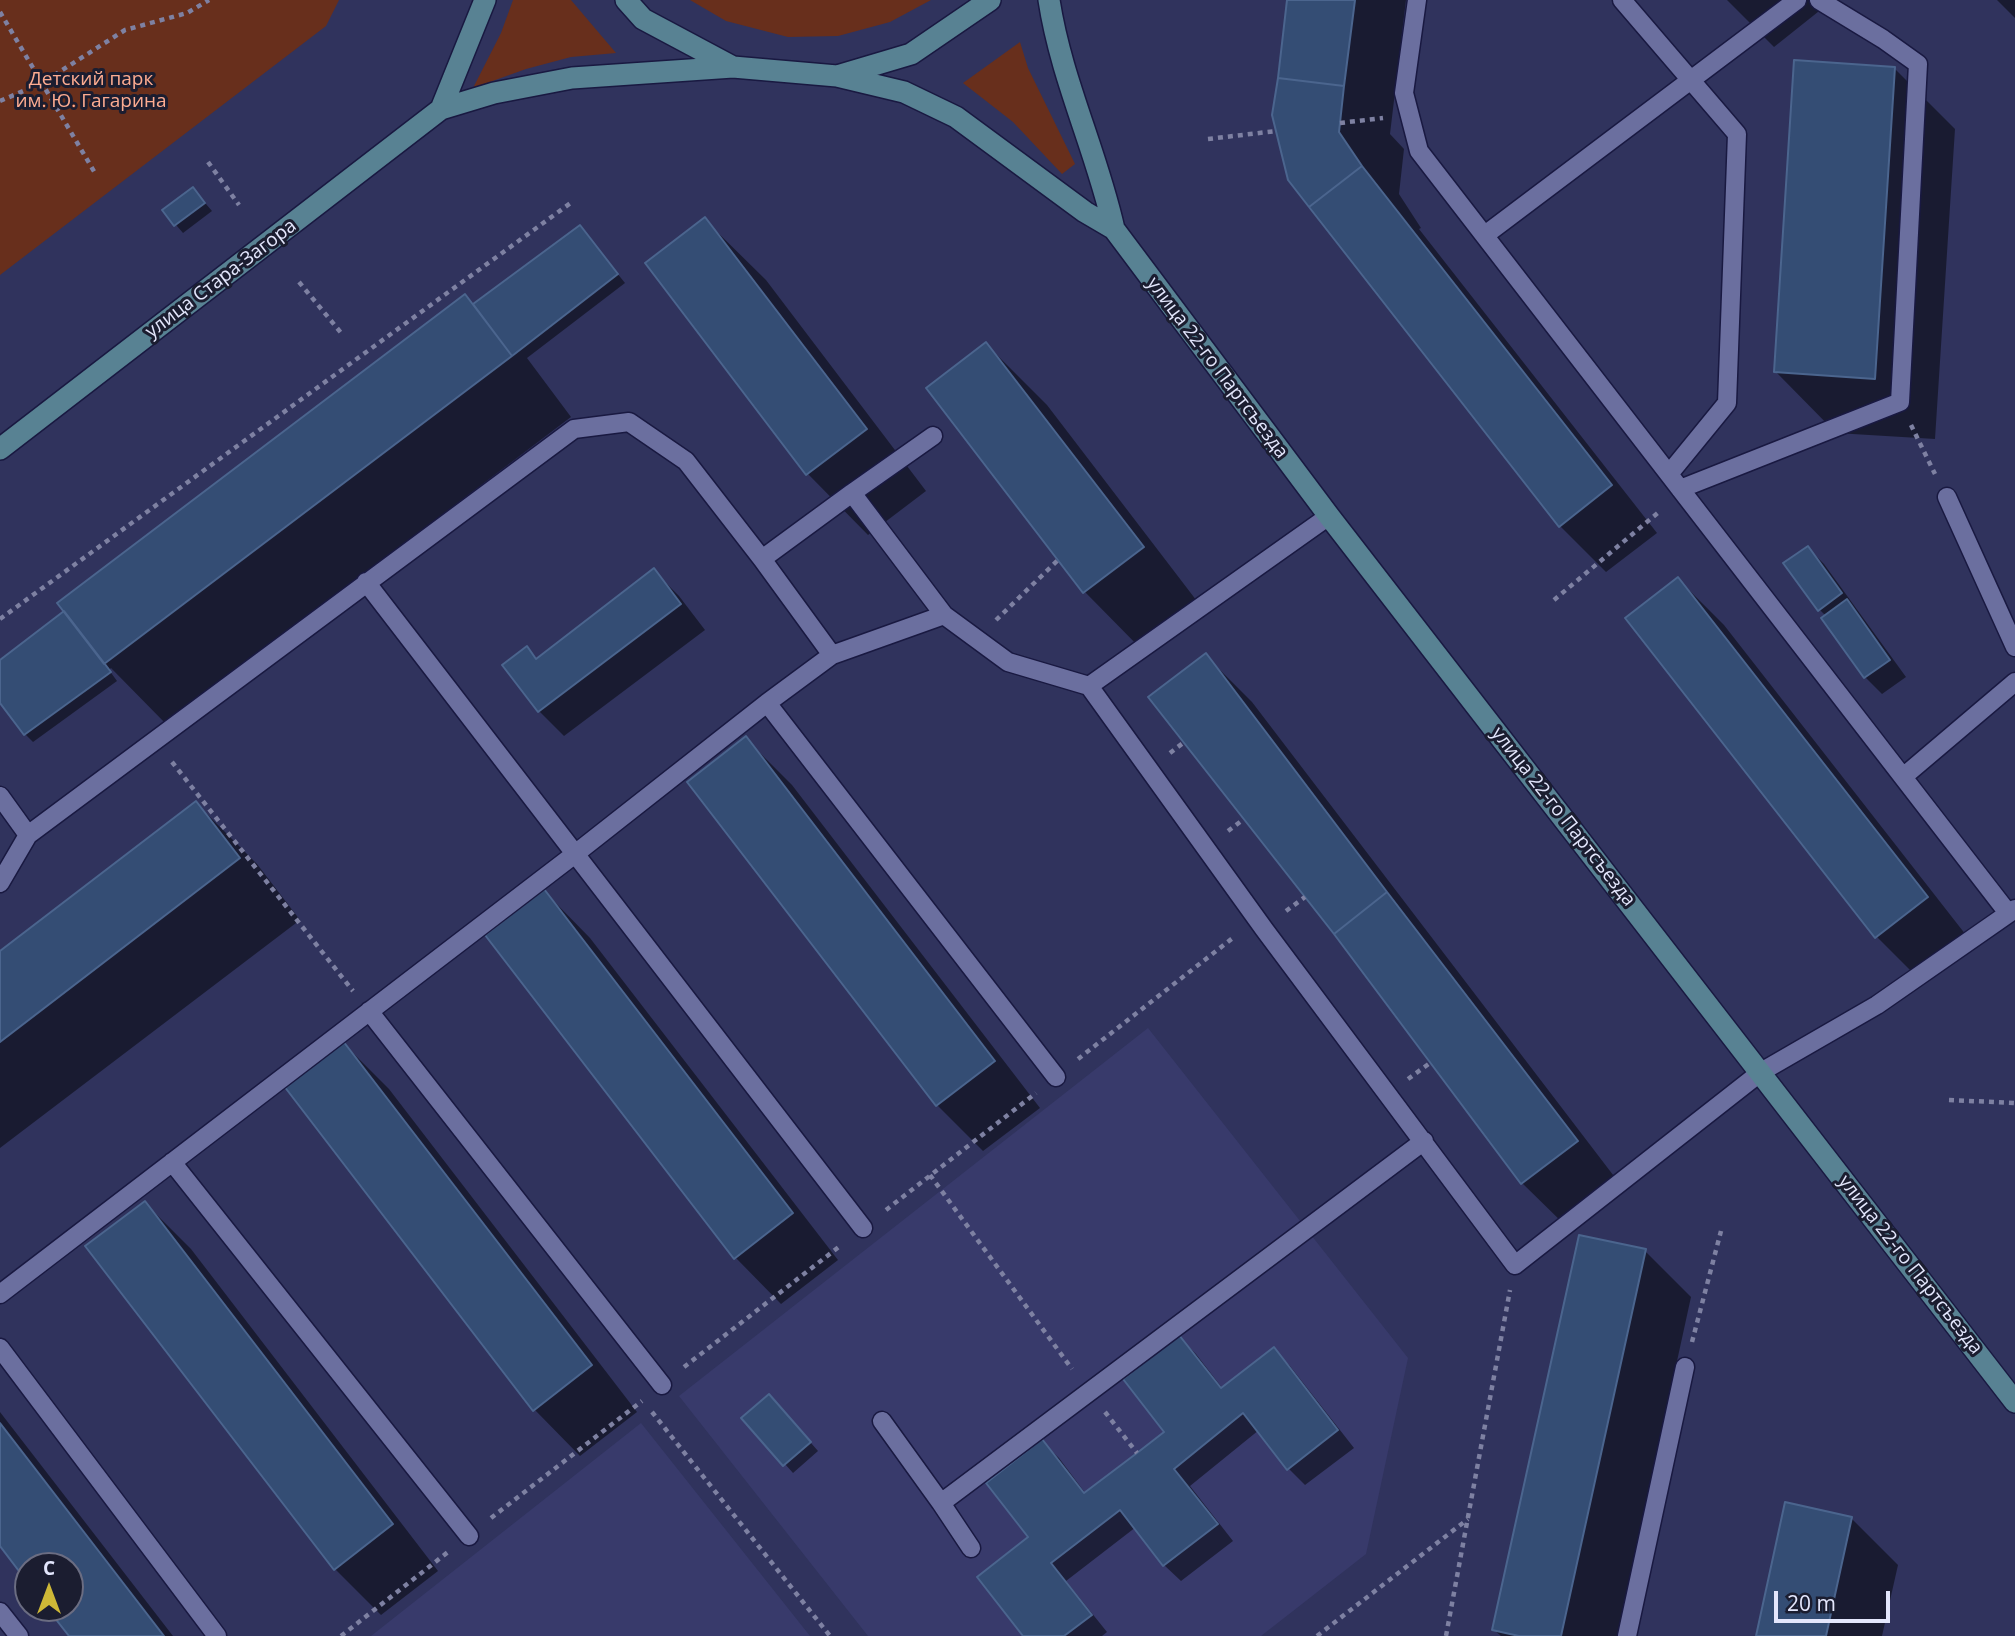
<!DOCTYPE html>
<meta charset="utf-8">
<style>
body{margin:0}
#map{position:relative;width:2015px;height:1636px;overflow:hidden;background:#30335d;font-family:"Open Sans",sans-serif}
canvas{display:block}
.north{position:absolute;left:14px;top:1552px;width:70px;height:70px;box-sizing:border-box;background:#1b1d30;border:2px solid #6b6d82;border-radius:50%;rotate:0deg;font-size:19px;font-weight:700;line-height:28px;text-align:center;color:#e3e6fc}
.north::after{content:'';display:block;margin:auto;width:24px;height:32px;background:#ceb837;clip-path:polygon(50% 0,100% 100%,50% 72%,0 100%)}
.scale{position:absolute;left:1774px;top:1591px;width:116px;height:32px;box-sizing:border-box;border:4px solid #e3e6fc;border-top:0;padding-left:9px;font-size:21px;line-height:24px;white-space:nowrap;color:#e3e6fc;-webkit-text-stroke:5px #1b1d30;paint-order:stroke}
</style>
<div id="map">
<canvas width="2015" height="1636"></canvas>
<div class="north">С</div>
<div class="scale">20 m</div>
</div>
<script>
const c = document.querySelector('canvas').getContext('2d');
c.lineJoin = 'round';
function fill(path, color) { c.fillStyle = color; c.fill(path, 'evenodd'); }
function strokePath(path, color, width, dash) { c.strokeStyle = color; c.lineWidth = width; c.lineCap = dash ? 'butt' : 'round'; c.setLineDash(dash || []); c.stroke(path); }
function drawText(font, color, halo, rows, align = 'center') {
  c.font = font + ' "Open Sans",sans-serif'; c.lineWidth = 6; c.setLineDash([]); c.textBaseline = 'middle'; c.strokeStyle = halo; c.fillStyle = color; for (const [text, x, y, turn = 0] of rows) {
    c.save(); c.translate(x, y); c.rotate((+turn || 0) * Math.PI / 180); c.textAlign = isNaN(turn) ? turn : align; if (halo) c.strokeText(text, 0, 0); c.fillText(text, 0, 0); c.restore();
  }
}
const built = new Path2D(`
 M1148 1028 1408 1358 1366 1554 1261 1636H868L679 1396Z
 M641 1423 810 1636H371Z`);
const green = new Path2D(`
 M0 0H339L326 26 0 275Z
 M513 0H571L616 53 571 57 526 69 473 88 501 33Z
 M690 0H931L890 22 838 36 788 37 726 21Z
 M1020 42 1028 68 1075 164 1062 174 1013 122 963 83Z`);
const shadow = new Path2D(`
 M1289 0H1406L1390 134 1404 149 1399 194 1421 228 1419 229 1657 533 1606 572 1560 526 1310 206Z
 M1727 0H1833L1774 47Z
 M1997 0H2015V18Z
 M1894 68 1955 129 1935 439 1836 433 1776 372Z
 M200 197 212 211 183 233 164 211Z
 M705 220 766 280 926 491 868 535 808 474 647 264Z
 M580 227 625 283 527 358 571 417 166 724 111 668 109 670 117 681 33 742 25 734 0 700V662L465 296 474 305Z
 M986 344 1047 405 1203 609 1145 653 1085 592 928 388Z
 M1808 548 1824 564 1906 677 1882 694 1865 677 1823 618 1826 616 1819 609Z
 M654 571 679 596 705 630 564 736 539 711 527 649 537 660Z
 M1678 579 1724 625 1973 944 1923 983 1876 936Z
 M1206 656 1252 702 1623 1188 1569 1229 1522 1183Z
 M746 739 792 785 1040 1108 983 1151 937 1105Z
 M196 803 257 864 300 920 0 1148V953Z
 M544 891 590 938 838 1260 781 1304 735 1257Z
 M343 1043 389 1089 637 1412 580 1456 534 1409Z
 M145 1203 191 1249 438 1571 381 1615 335 1569Z
 M1645 1251 1691 1297 1617 1636H1501L1494 1630Z
 M1179 1337 1196 1354 1223 1389 1273 1350 1290 1366 1354 1448 1305 1485 1289 1469 1259 1430 1190 1486 1233 1541 1181 1581 1164 1565 1136 1527 1066 1581 1107 1632 1102 1636H1025L1030 1537 1042 1442 1059 1458 1086 1494 1166 1432Z
 M777 1404 818 1451 793 1473 744 1418Z
 M0 1412 173 1636H71L50 1608H70V1566H28V1580L0 1543Z
 M1851 1518 1898 1565 1882 1636H1758Z`);
const building = new Path2D(`
 M1287 0H1355L1344 86 1278 78Z
 M1794 60 1895 67 1875 379 1774 372Z
 M1278 78 1344 86 1339 132 1362 166 1309 207 1288 180 1272 115Z
 M1362 166 1612 485 1559 527 1309 207Z
 M193 187 205 203 174 226 162 210Z
 M705 217 867 429 806 475 645 263Z
 M580 225 618 274 512 356 473 304Z
 M465 294 512 356 104 664 57 603Z
 M986 342 1144 547 1083 593 926 388Z
 M1808 546 1842 593 1818 611 1783 563Z
 M654 568 681 604 538 712 502 665 527 646 536 659Z
 M1678 577 1928 897 1875 938 1625 618Z
 M1847 599 1890 660 1864 678 1821 618Z
 M64 611 111 672 24 735 0 703V660Z
 M1206 653 1387 892 1334 934 1148 697Z
 M746 736 995 1061 936 1106 687 782Z
 M196 801 240 858 0 1042V951Z
 M544 889 793 1213 734 1259 485 935Z
 M1387 892 1578 1141 1521 1184 1334 934Z
 M343 1041 592 1365 533 1411 284 1086Z
 M145 1201 393 1524 334 1570 85 1246Z
 M1579 1235 1646 1249 1561 1636H1519L1492 1630Z
 M1179 1335 1221 1388 1274 1347 1338 1430 1287 1470 1243 1413 1174 1469 1218 1524 1163 1566 1120 1510 1051 1563 1092 1615 1064 1636H1023L977 1577 1028 1537 986 1483 1042 1439 1084 1493 1137 1453 1164 1432 1123 1379Z
 M769 1394 811 1442 783 1466 741 1418Z
 M0 1423 97 1549 164 1636H69L47 1608H70V1566H28V1583L0 1546Z
 M1785 1502 1852 1517 1826 1636H1756Z`);
const path = new Path2D(`
 M0 12 95 173
 M0 101 42 83 125 30 187 13 209 0
 M1340 123 1383 118
 M1208 139 1276 131
 M208 162 239 205
 M299 282 342 334
 M1911 425 1935 474
 M1554 600 1660 511
 M0 619 572 202
 M996 620 1058 560
 M1170 753 1183 743
 M172 762 353 991
 M1228 831 1244 819
 M1286 911 1305 897
 M1078 1059 1234 937
 M1408 1079 1430 1063
 M1949 1100 2015 1103
 M930 1175 1072 1369
 M886 1210 1036 1093
 M1692 1342 1721 1231
 M684 1367 840 1246
 M652 1412 830 1636
 M1105 1412 1137 1453
 M491 1518 642 1401
 M341 1636 448 1552
 M1317 1636 1468 1519
 M1446 1636 1510 1290`);
const lane = new Path2D(`
 M1417 0 1404 93 1419 151 2008 913
 M1622 0 1737 134 1727 403 1669 474
 M1485 235 1797 0
 M1680 489 1900 402 1918 64 1883 39 1819 0
 M852 493 933 436
 M1947 497 2015 647
 M762 559 852 493 944 615
 M366 582 863 1228
 M1089 686 1264 929 1515 1265 1761 1072 1877 1005 2015 909
 M767 703 1056 1077
 M1903 777 2015 682
 M0 796 28 835
 M0 883 28 835 574 429 629 422 686 461 762 559 832 655
 M369 1011 662 1385
 M172 1162 469 1536
 M0 1294 575 854 767 703 832 655 944 615 1008 662 1089 686 1329 516
 M0 1348 217 1636
 M882 1421 941 1503 1424 1141
 M941 1503 971 1548
 M0 1612 19 1636
 M1627 1636 1685 1367`);
const secondary = new Path2D(`
 M626 0 643 19 733 67 837 76 911 54 990 0
 M1049 0C1061 79 1097 152 1114 229
 M837 76 904 92 956 117 1085 212 1114 229 1329 516 2015 1402
 M441 109 485 0
 M0 449 441 109 494 93 572 78 733 67`);
const parkNames = [
 ["Детский парк",91,80],
 ["им. Ю. Гагарина",91,102]
];
const streetNames = [
 ["улица Стара-Загора",221,279,-37],
 ["улица 22-го Партсъезда",1217,368,53],
 ["улица 22-го Партсъезда",1563,817,52],
 ["улица 22-го Партсъезда",1910,1265,52]
];
fill(built, '#383a6b');
fill(green, '#682f1c');
fill(shadow, '#0007');
fill(building, '#344d74');
strokePath(building, '#4b658e', 2);
strokePath(lane, '#191941', 21);
strokePath(secondary, '#191941', 24);
strokePath(path, '#7e81a2', 4.5, [5, 5]);
strokePath(lane, '#6b6f9f', 18);
strokePath(secondary, '#588293', 21);
drawText('19px', '#fdac91', '#1b1d30', parkNames);
drawText('19px', '#e3e6fc', '#1b1d30', streetNames);
</script>
